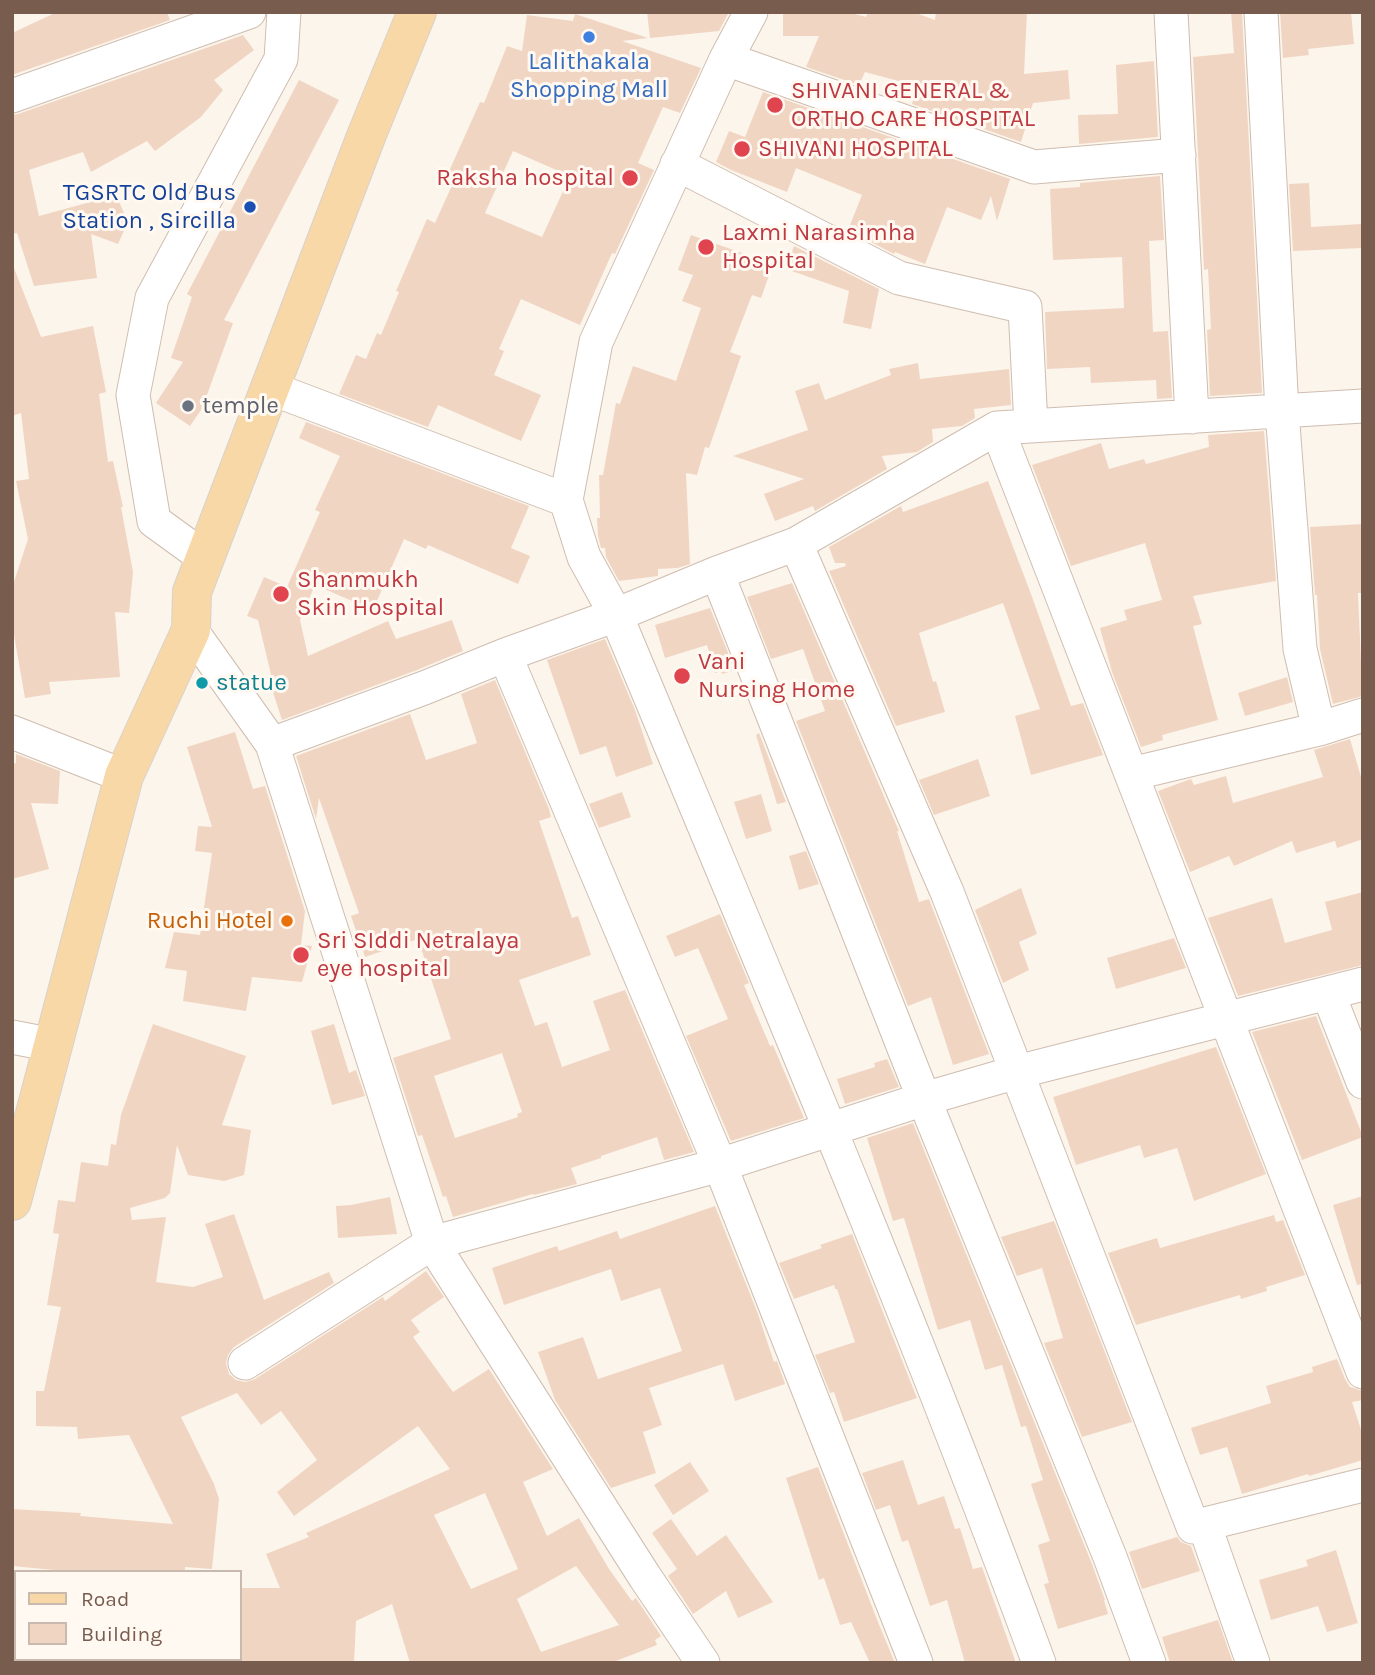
<!DOCTYPE html>
<style>
body{margin:0}
#map{position:relative;width:1375px;height:1675px;overflow:hidden;background:#fcf5eb;font-family:Karla,sans-serif}
canvas{display:block}
.frame{position:absolute;inset:0;border:14px solid #785c4e;pointer-events:none}
.legend{position:absolute;left:14px;top:1570px;width:228px;height:91px;box-sizing:border-box;background:#fff9f2;border:2px solid #c9bab0;margin:0;padding:9px 12px;list-style:none;font-size:21px;color:#785c4e}
.legend li{display:flex;align-items:center;gap:14px;height:35px}
.legend b{width:35px;border:2px solid #c9bab0}
</style>
<div id="map">
<canvas width="1375" height="1675"></canvas>
<div class="frame"></div>
<ul class="legend">
<li><b style="height:9px;background:#f8d8a6"></b>Road</li>
<li><b style="height:19px;background:#f1d5c3"></b>Building</li>
</ul>
</div>
<script>
const c = document.querySelector('canvas').getContext('2d');
c.lineJoin = 'round';
function fill(path, color) { c.fillStyle = color; c.fill(path, 'evenodd'); }
function strokePath(path, color, width, dash) { c.strokeStyle = color; c.lineWidth = width; c.lineCap = dash ? 'butt' : 'round'; c.setLineDash(dash || []); c.stroke(path); }
function drawText(font, color, halo, rows, align = 'center') {
  c.font = font + ' Karla,sans-serif'; c.lineWidth = 6; c.setLineDash([]); c.textBaseline = 'middle'; c.strokeStyle = halo; c.fillStyle = color; for (const [text, x, y, turn = 0] of rows) {
    c.save(); c.translate(x, y); c.rotate((+turn || 0) * Math.PI / 180); c.textAlign = isNaN(turn) ? turn : align; if (halo) c.strokeText(text, 0, 0); c.fillText(text, 0, 0); c.restore();
  }
}
const building = new Path2D(`
 M57 12H167L170 20 12 75V33Z
 M647 12H729L719 31 650 38Z
 M848 12 866 17 868 12H913L935 20 936 12H1027L1024 74 1068 70 1070 99 1033 103 1021 142 912 104 917 86 865 72 859 85 806 67 819 36H783V14Z
 M1231 12H1242L1262 393 1210 396 1207 330 1211 329 1208 269 1204 270 1193 57 1234 53Z
 M1280 12H1351L1354 44 1308 49 1309 55 1283 58Z
 M575 14 648 38 622 41 701 68 680 113 663 107 638 163 654 170 615 254 612 253 580 325 521 299 499 349 504 351 494 375 541 395 521 441 438 405 428 427 339 394 356 355 366 359 377 333 381 335 399 292 396 291 427 219 435 223 454 181 446 178 480 102 484 103 507 46 522 51 527 15 573 21ZM513 151 570 176 542 237 485 213Z
 M243 35 254 50 214 80 223 90 201 117 155 151 147 141 91 172 83 152 29 170 39 216 116 195 128 222 118 244 91 234 97 278 34 286 17 233 12 234V115L18 114Z
 M1154 61 1158 137 1079 144 1078 115 1118 114 1116 65Z
 M299 80 339 100 224 320 233 323 207 395 210 397 190 426 156 403 183 362 171 358 192 297 187 294Z
 M763 92 1010 179 997 221 991 196 981 220 947 207 925 264 895 252 894 254 848 230 862 195 796 168 787 192 731 170 716 162 729 131 745 137Z
 M1160 176 1164 240 1149 241 1153 332 1168 331 1172 398 1157 399 1156 380 1091 383 1090 367 1047 369 1045 312 1124 308 1122 257 1053 260 1050 189 1080 187V183Z
 M1309 183 1311 227 1361 224 1362 248 1293 251 1289 184Z
 M691 235 773 264 761 298 752 295 730 352 741 356 709 448 705 447 697 475 686 473 690 564 678 568 658 569V576L619 581 606 557 605 548H601L598 536 597 518H600L599 475H603L616 403 620 404 633 366 676 381 701 308 682 301 693 275 678 270Z
 M794 246 879 289 871 329 843 323 849 291 786 269Z
 M12 268H14L41 337 93 326 106 392 99 394 108 462 113 461 123 507H121L133 572 129 613 115 612 120 677 49 682 51 694 25 698 12 623V588L28 539 16 481 29 479 21 413 12 416Z
 M918 363 920 379 1009 369 1011 405 974 409 975 418 962 426 932 429 933 442 917 452 882 456 887 469 815 511 813 506 775 521 764 494 804 479 733 456 808 430 795 391 819 383 825 400 891 375 889 369Z
 M306 422 529 506 511 548 530 556 518 584 428 545 426 549 404 539 373 610 315 585 300 620 308 656 388 621 396 639 452 620 463 651 417 670 282 720 270 683H273L258 620 247 616 264 577 287 587 320 512 315 510 340 456 299 438Z
 M1264 431 1276 581 1193 596 1202 624 1193 626 1218 720 1162 735 1163 740 1141 747 1112 672 1100 628 1127 620 1124 610 1162 600 1145 543 1071 566 1032 465 1101 443 1109 469 1144 459 1146 464 1209 447 1208 435Z
 M988 481 1031 594 1071 706 1083 703 1103 755 1031 775 1015 716 1040 709 1003 603 919 633 933 682 936 681 945 712 896 726 829 571 846 566 845 563H835L829 547 901 506 903 512Z
 M1363 524V593H1358L1361 663H1363V696L1333 704 1320 649 1317 595H1315L1310 527Z
 M792 583 899 831H897L919 902 929 899 989 1054 953 1065 931 997 908 1006 796 721 825 711 803 649 771 659 747 597Z
 M710 608 735 670 722 674 721 671 715 673 707 645 665 658 655 625Z
 M605 639 635 710 653 764 616 777 606 746 580 755 547 660Z
 M1287 677 1293 702 1245 716 1238 693Z
 M495 680 549 809 551 817 539 821 572 918 578 916 591 955 519 980 535 1026 547 1022 562 1067 610 1050 593 1001 625 990 694 1152 664 1160 657 1137 601 1156V1158L571 1168 577 1184 534 1195 533 1194 453 1217 446 1196 443 1197 422 1135 418 1136 393 1058 451 1039 418 939 365 957 351 916 359 913 319 798 316 819 296 756 410 714 426 760 477 743 461 694ZM502 1053 522 1112 517 1114 518 1117 455 1138 434 1076Z
 M235 732 253 789 265 786 305 911 301 945 312 946 302 982 252 977 246 1011 183 1001 187 971 165 968 174 932 200 935 212 853 195 851 198 826 212 827 187 747Z
 M759 733 786 802 777 804 756 735Z
 M1350 739 1363 784V839L1337 848 1335 841 1296 853 1292 841 1234 866 1229 856 1190 872 1158 791 1191 779 1194 785 1226 776 1233 803 1323 777 1314 750Z
 M16 754 60 771 58 804 31 803 49 869 12 879V764L16 763Z
 M978 759 990 796 934 815 919 780Z
 M622 792 631 817 599 828 589 804Z
 M761 794 772 831 746 839 734 802Z
 M806 851 819 884 799 890 789 856Z
 M1021 888 1037 934 1019 942 1029 970 1003 983 975 910Z
 M1363 892V965L1238 996 1208 918 1272 898 1285 943 1332 930 1325 902Z
 M720 914 749 983 744 985 770 1046 773 1045 804 1118 731 1141 686 1036 728 1019 698 948 675 957 666 936Z
 M1174 938 1186 968 1116 989 1107 958Z
 M1316 1016 1363 1137 1302 1160 1252 1032Z
 M153 1024 246 1056 222 1125 251 1130 244 1175 224 1181 188 1175 177 1145 170 1193 165 1198 130 1208 132 1220 166 1217 156 1282 193 1287 223 1277 205 1224 234 1214 264 1300 329 1272 334 1283 234 1347 228 1355 226 1363 229 1374 236 1380 245 1382 255 1379 383 1297 385 1301 426 1271 444 1297 411 1320 420 1332 413 1337 453 1392 489 1369 553 1469 523 1482 547 1536 579 1518 609 1569 632 1601 636 1598 661 1636 655 1640 657 1645 611 1663H410L392 1604 356 1621 354 1663H240V1588H280L266 1554 309 1537 306 1533 450 1469 418 1426 294 1516 277 1492 317 1460 281 1411 261 1425 237 1393 181 1417 214 1484 219 1499 212 1569 185 1567V1572H75L12 1566V1509L81 1513 80 1516 173 1524 129 1435 78 1439 77 1427 36 1426V1391H44L61 1307 47 1305 59 1234 53 1233 58 1200 75 1202 81 1162 108 1166 111 1144 116 1145 121 1115ZM485 1493 518 1569 471 1589 434 1515ZM576 1566 619 1625 541 1652 517 1599Z
 M334 1024 349 1073 356 1070 365 1096 332 1105 311 1031Z
 M1216 1047 1266 1174 1194 1201 1177 1148 1144 1158 1140 1145 1076 1165 1053 1097Z
 M887 1059 899 1087 845 1104 837 1079 875 1067 874 1063Z
 M913 1123 1092 1564 1105 1600H1104L1108 1614 1058 1629 1044 1584 1049 1583 1038 1545 1050 1541 1031 1484 1043 1480 1026 1426 1021 1427 1002 1365 985 1370 970 1320 938 1330 904 1218 893 1221 867 1138Z
 M1363 1196V1284L1357 1285 1333 1205Z
 M390 1197 397 1234 338 1238 336 1206 351 1205Z
 M715 1206 758 1314 774 1362 777 1361 785 1384 735 1401 723 1364 649 1388 662 1425 643 1432 656 1473 611 1488 555 1400 538 1352 583 1337 598 1379 682 1351 660 1288 621 1301 611 1269 504 1305 492 1268 557 1246 559 1251 617 1231 620 1239Z
 M1274 1215 1276 1222 1283 1220 1305 1275 1266 1287 1267 1291 1241 1299 1240 1295 1136 1325 1108 1253 1157 1238 1160 1248Z
 M1054 1221 1132 1422 1082 1437 1044 1343 1063 1338 1042 1268 1017 1276 1001 1237Z
 M852 1234 917 1398 844 1422 834 1392 830 1393 815 1355 855 1342 837 1289H835L834 1285 794 1299 779 1263 822 1248 820 1245Z
 M1337 1359 1345 1379 1350 1387 1363 1391V1400L1352 1402 1363 1436V1460L1309 1476 1308 1474 1242 1494 1227 1447 1200 1455 1191 1428 1271 1403 1266 1386 1313 1372 1312 1367Z
 M903 1460 918 1505 944 1496 955 1529 960 1528 973 1569 982 1567 1016 1663H965L947 1600 930 1606 908 1540 902 1542 890 1505 876 1510 862 1473Z
 M690 1462 709 1491 673 1515 654 1485Z
 M818 1467 878 1622 895 1663H870L851 1622 840 1625 824 1578 819 1580 786 1478Z
 M671 1519 697 1556 726 1535 773 1602 738 1618 726 1591 693 1614 668 1576 677 1569 652 1533Z
 M1177 1537 1181 1542 1191 1546 1200 1571 1142 1589 1129 1552Z
 M1336 1550 1358 1623 1327 1632 1318 1606 1271 1620 1259 1580 1308 1566 1306 1560Z
 M1218 1620 1233 1663H1170L1162 1637Z`);
const minor = new Path2D(`
 M751 12 726 59 1034 167 1179 155
 M1171 12 1192 417
 M1261 12 1282 411 1300 649 1319 729
 M726 59 596 342 566 500 584 557 616 615C761 963 909 1309 1039 1663
 M12 96 249 12
 M677 164 899 278 1025 307 1031 426
 M270 388 566 500
 M997 428 1363 1372
 M796 544 947 892 1193 1527 1363 1485
 M205 558 154 521 133 395 152 298 281 59 284 12
 M717 573 924 1099 1110 1557 1149 1663
 M191 630 272 744 424 688 505 655 616 615 717 573 796 544 997 428 1363 406
 M505 655 720 1165 916 1663
 M12 732 124 776
 M1131 774 1319 729 1363 715
 M1328 993 1363 1082
 M12 1037 53 1045
 M245 1363 432 1243 272 744
 M1204 1524 1253 1663
 M703 1663 645 1577 432 1243 720 1165 924 1099 1017 1072 1363 984`);
const primary = new Path2D(`
 M12 1201 124 776 191 630 192 592 367 134 417 12`);
const markers = [
 [589,37,7,"#3f7fe0"],
 [775,105,9,"#e0444e"],
 [742,149,9,"#e0444e"],
 [630,178,9,"#e0444e"],
 [250,207,7,"#1a4fb4"],
 [706,247,9,"#e0444e"],
 [188,406,7,"#6b7280"],
 [281,594,9,"#e0444e"],
 [682,676,9,"#e0444e"],
 [202,683,7,"#0f9aa8"],
 [287,921,7,"#e8710a"],
 [301,955,9,"#e0444e"]
];
const shopNames = [
 ["Lalithakala",589,62],
 ["Shopping Mall",589,90]
];
const healthNames = [
 ["SHIVANI GENERAL &",791,91],
 ["ORTHO CARE HOSPITAL",791,119],
 ["SHIVANI HOSPITAL",758,149],
 ["Raksha hospital",614,178,"right"],
 ["Laxmi Narasimha",722,233],
 ["Hospital",722,261],
 ["Shanmukh",297,580],
 ["Skin Hospital",297,608],
 ["Vani",698,662],
 ["Nursing Home",698,690],
 ["Sri SIddi Netralaya",317,941],
 ["eye hospital",317,969]
];
const transitNames = [
 ["TGSRTC Old Bus",236,193],
 ["Station , Sircilla",236,221]
];
const worshipNames = [
 ["temple",202,406]
];
const cultureNames = [
 ["statue",216,683]
];
const foodNames = [
 ["Ruchi Hotel",273,921]
];
fill(building, '#f1d5c3');
strokePath(minor, '#cfbdb0', 35);
strokePath(primary, '#d9d1cd', 40);
strokePath(minor, '#fff', 33);
strokePath(primary, '#f8d8a6', 38);
for (const [x, y, r, color] of markers) { const dot = new Path2D(); dot.arc(x, y, r, 0, 2 * Math.PI); c.fillStyle = color; c.fill(dot); strokePath(dot, '#fff9f2', 2.5); }
drawText('24px', '#366cbe', '#fff9f2', shopNames);
drawText('24px', '#be3a42', '#fff9f2', healthNames, 'left');
drawText('24px', '#164399', '#fff9f2', transitNames, 'right');
drawText('24px', '#5b616d', '#fff9f2', worshipNames, 'left');
drawText('24px', '#0d838f', '#fff9f2', cultureNames, 'left');
drawText('24px', '#c56008', '#fff9f2', foodNames, 'right');
</script>
